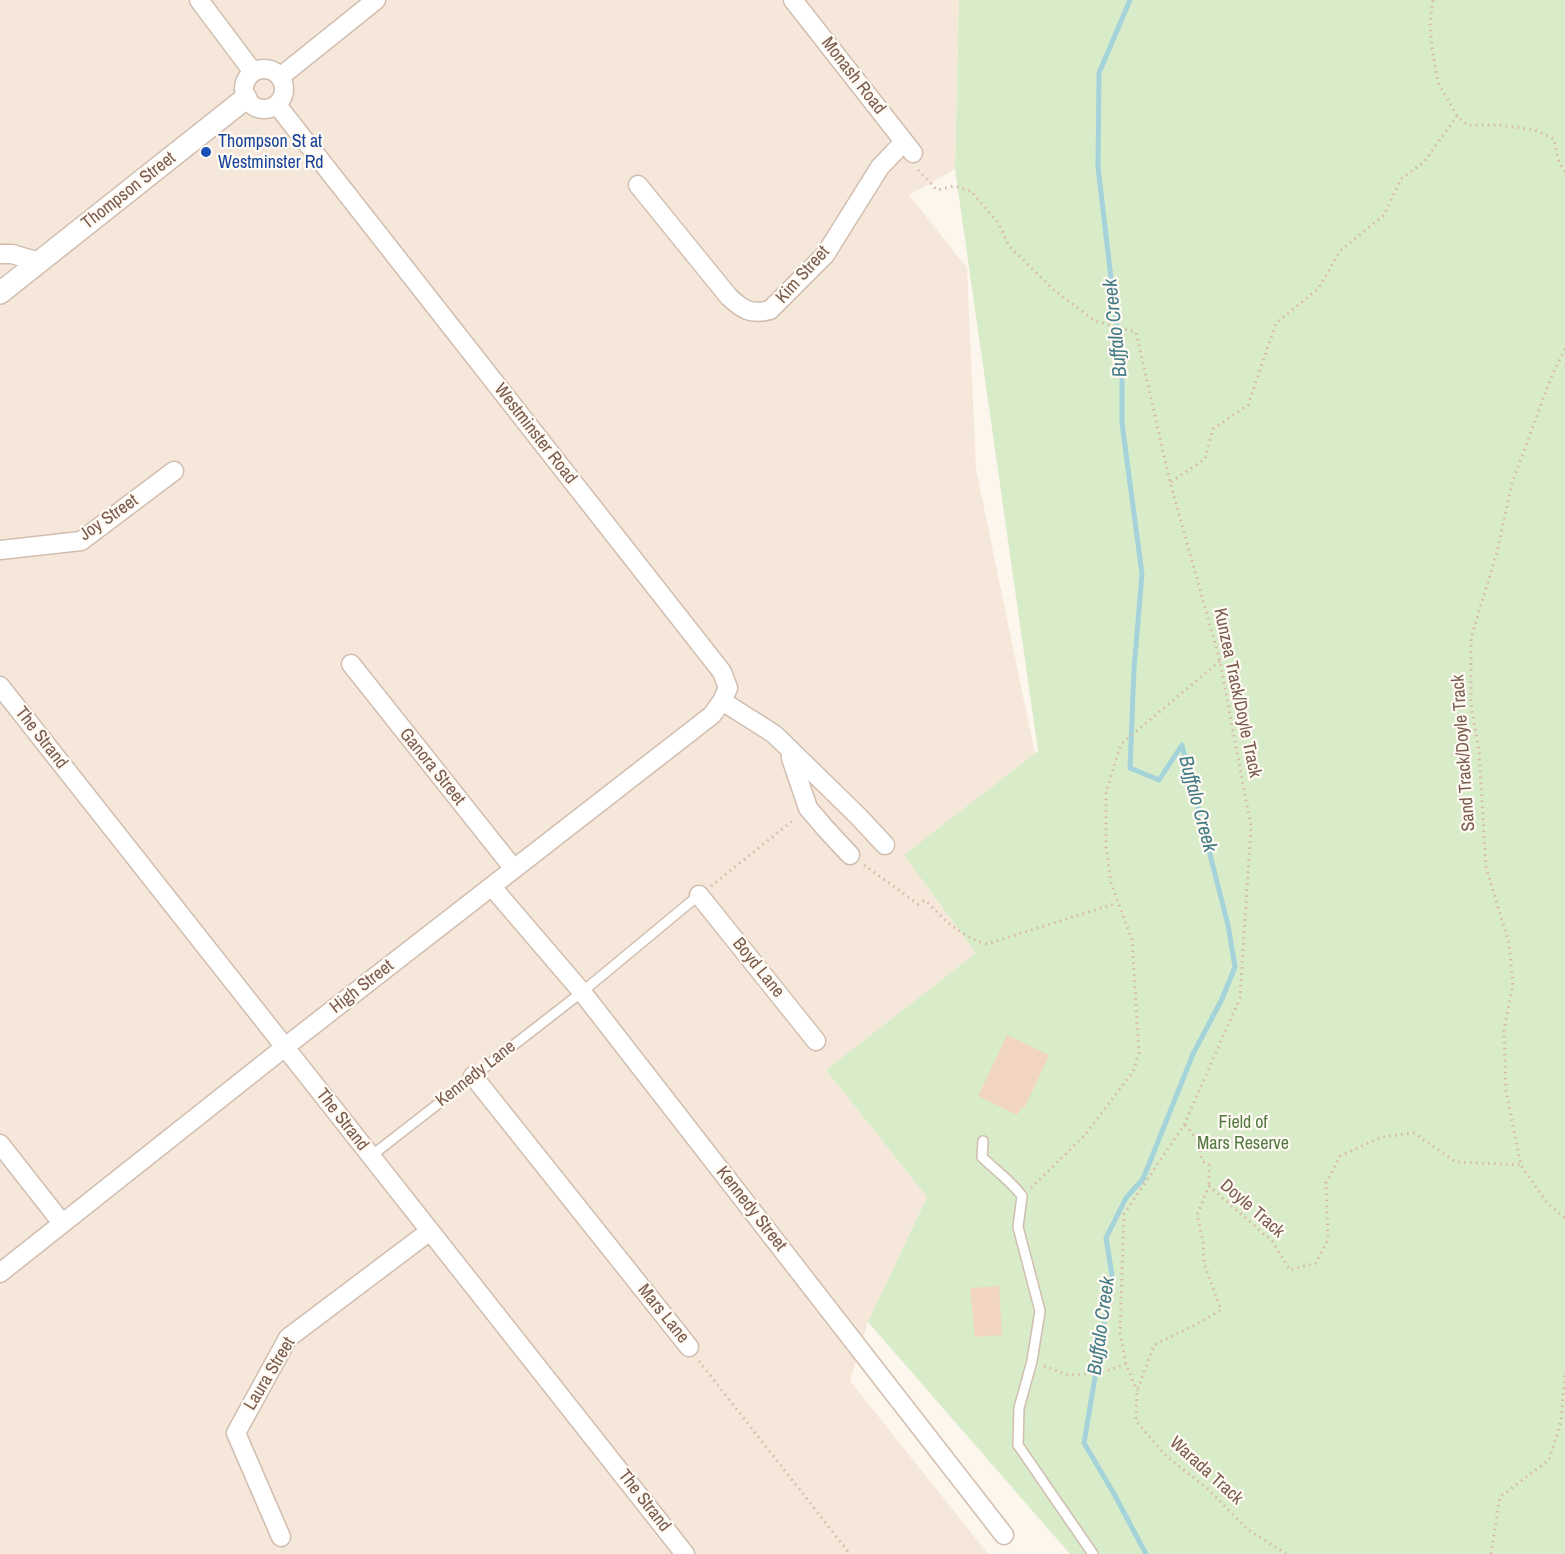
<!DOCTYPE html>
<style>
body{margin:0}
canvas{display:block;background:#fdf6ec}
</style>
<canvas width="1565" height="1554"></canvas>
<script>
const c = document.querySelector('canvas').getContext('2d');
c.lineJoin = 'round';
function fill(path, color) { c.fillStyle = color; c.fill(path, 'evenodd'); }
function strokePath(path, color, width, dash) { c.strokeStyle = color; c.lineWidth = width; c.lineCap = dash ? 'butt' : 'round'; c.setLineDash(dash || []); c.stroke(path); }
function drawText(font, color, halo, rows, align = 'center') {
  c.font = font + ' "Archivo Narrow",sans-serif'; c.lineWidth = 4.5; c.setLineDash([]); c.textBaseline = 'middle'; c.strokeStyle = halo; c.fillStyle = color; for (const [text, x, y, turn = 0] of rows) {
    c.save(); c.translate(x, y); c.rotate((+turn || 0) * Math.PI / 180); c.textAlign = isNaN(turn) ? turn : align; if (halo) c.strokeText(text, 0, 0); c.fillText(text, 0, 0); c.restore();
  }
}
const residential = new Path2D(`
 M0 0H959L955 169 909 195 967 268 976 469 1035 754 905 855 976 953 826 1070 927 1197 868 1322 850 1381 988 1554H0Z`);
const green = new Path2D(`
 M959 0H1565V1554H1070L868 1322 927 1197 826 1070 976 953 904 855 1038 751 955 169Z`);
const stream = new Path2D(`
 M1130 0 1099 73 1098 167 1122 372V423L1142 574 1134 669 1130 768 1159 780 1182 745 1228 925 1235 967 1222 999 1193 1054 1143 1179 1126 1198 1106 1238 1112 1275 1084 1443 1113 1492 1146 1554`);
const building = new Path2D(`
 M1007 1035 1049 1055 1025 1107H1022L1017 1115 978 1096Z
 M999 1286 1002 1335 975 1337 970 1288Z`);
const path = new Path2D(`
 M1433 0 1430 23 1432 48 1438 82 1457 116 1467 125H1499L1535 130 1554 139 1559 162 1565 172
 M918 170 937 190 954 186 971 191 999 224 1009 246 1055 291 1095 321 1136 332 1170 482 1220 661 1251 827 1240 998 1184 1125 1124 1214 1120 1333 1126 1364 1137 1391
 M1565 349 1552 375 1512 483 1497 552 1471 638V705L1479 751 1486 867 1509 943 1513 985 1504 1030 1506 1091 1521 1165 1547 1203 1565 1218
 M1171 482 1205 459 1213 429 1248 405 1276 323 1318 289 1340 251 1384 215 1401 179 1424 162 1457 116
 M864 865 918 904 925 900C945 920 959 936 987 944L1117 903
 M711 886 795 819
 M1185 1125C1197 1137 1199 1144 1202 1161L1209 1165V1186
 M1031 1188 1084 1136 1133 1072 1139 1053 1132 940 1111 883 1106 848V792L1121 744 1220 661
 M699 1361 850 1554
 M1044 1366 1068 1375 1101 1373 1126 1364
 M1286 1554 1247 1529 1207 1488 1166 1456 1136 1421 1137 1391 1154 1345 1197 1324 1221 1310 1204 1263 1203 1241 1197 1215 1209 1186 1272 1241 1290 1270 1316 1263 1328 1240 1326 1183 1340 1156 1382 1137 1414 1133 1456 1162 1521 1165
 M1491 1554 1500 1497 1549 1460 1561 1421 1565 1372`);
const service = new Path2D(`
 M983 1141 982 1157C995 1170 1011 1181 1022 1196L1018 1227 1040 1311 1032 1361 1019 1408 1018 1445 1093 1554
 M371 1156 582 992 699 895`);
const minor = new Path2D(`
 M199 0 253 72
 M793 0 913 153
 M244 89a20 20 0 1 1 40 0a20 20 0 1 1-40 0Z
 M280 77 376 0
 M638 185 729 297C743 310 751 315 770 310L825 255 880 167 904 142
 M0 254H12L39 262
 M0 550 81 541 174 471
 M351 664 514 869
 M0 686 685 1554
 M722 701 774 734 858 816 885 845
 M791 750V758L808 808 825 828 850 855
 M492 887 582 992 1004 1535
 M699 895 816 1041
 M473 1076 689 1347
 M0 1144 62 1223
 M0 1273 285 1047 712 715 722 701 728 688 722 672 277 105
 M281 1537 236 1433 288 1338 430 1231`);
const tertiary = new Path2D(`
 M0 293 246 98`);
const markers = [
 [206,152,6,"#1a4fb4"]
];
const streetNames = [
 ["Monash Road",853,76,52],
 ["Thompson Street",129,191,-38],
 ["Kim Street",803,275,-48],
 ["Westminster Road",535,434,52],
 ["Joy Street",109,518,-35],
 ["Kunzea Track/Doyle Track",1237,693,78],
 ["The Strand",41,738,52],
 ["Sand Track/Doyle Track",1464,753,-94],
 ["Ganora Street",432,767,51],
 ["Boyd Lane",758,968,51],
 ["High Street",362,987,-38],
 ["Kennedy Lane",476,1074,-38],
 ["The Strand",342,1120,52],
 ["Kennedy Street",751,1209,52],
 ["Doyle Track",1252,1209,41],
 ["Mars Lane",663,1314,51],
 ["Laura Street",270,1374,-59],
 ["Warada Track",1206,1471,42],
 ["The Strand",644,1501,52]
];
const transitNames = [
 ["Thompson St at",218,142],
 ["Westminster Rd",218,163]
];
const parkNames = [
 ["Field of",1243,1123],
 ["Mars Reserve",1243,1144]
];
const waterNames = [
 ["Buffalo Creek",1116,328,-96],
 ["Buffalo Creek",1197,804,75],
 ["Buffalo Creek",1102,1326,-82]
];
fill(residential, '#f5e8da');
fill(green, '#d8ecc9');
strokePath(stream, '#a5d3da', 5);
fill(building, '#f3d5c3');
strokePath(service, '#d1beb0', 12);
strokePath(minor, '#d1beb0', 21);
strokePath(tertiary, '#d1beb0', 24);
strokePath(path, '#d9b8a5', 3, [1.5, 4.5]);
strokePath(service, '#fff', 9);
strokePath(minor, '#fff', 18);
strokePath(tertiary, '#fff', 21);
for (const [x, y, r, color] of markers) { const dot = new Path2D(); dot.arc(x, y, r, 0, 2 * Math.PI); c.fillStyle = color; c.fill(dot); strokePath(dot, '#fffaf3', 2); }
drawText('18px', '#7a5c4d', '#fffaf3', streetNames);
drawText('18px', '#164399', '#fffaf3', transitNames, 'left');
drawText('18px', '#537a41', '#fffaf3', parkNames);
drawText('italic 20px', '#437c86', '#fffaf3', waterNames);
</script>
